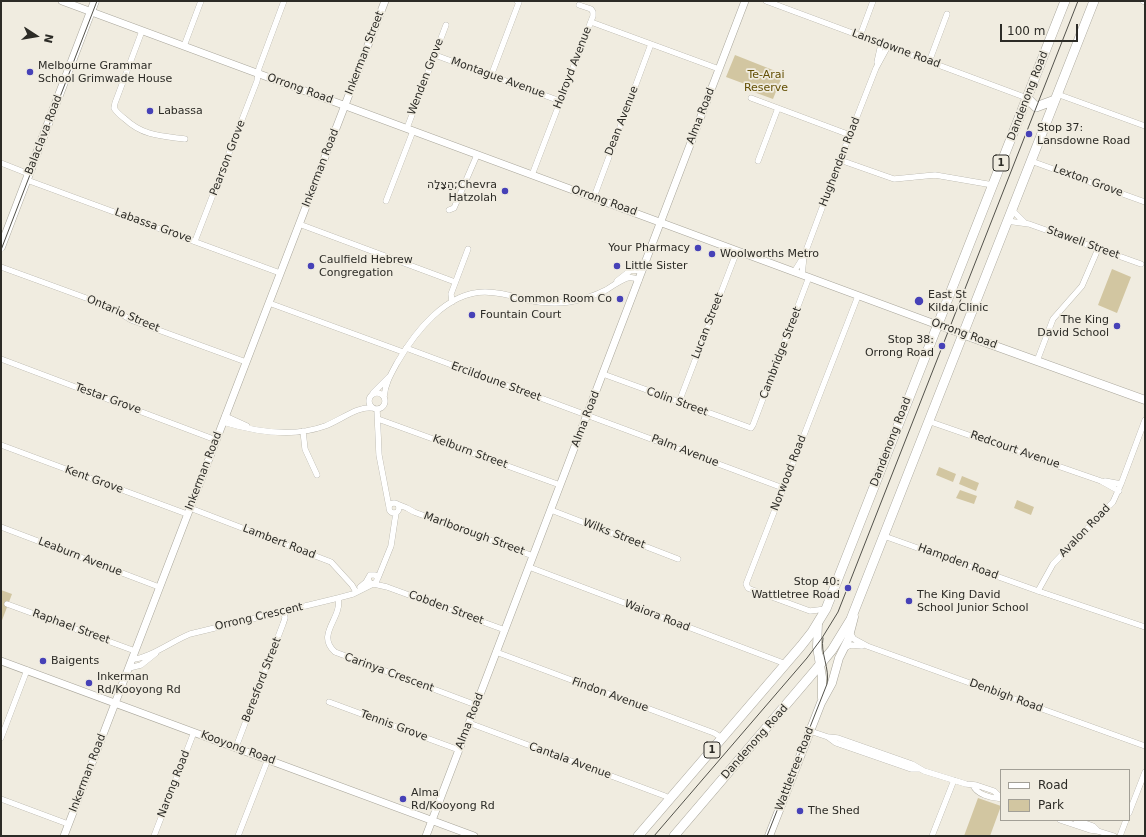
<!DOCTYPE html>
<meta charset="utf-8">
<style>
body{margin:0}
#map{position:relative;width:1146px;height:837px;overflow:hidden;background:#f0ece0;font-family:"DejaVu Sans",sans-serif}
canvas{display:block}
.frame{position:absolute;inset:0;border:2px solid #2c2b26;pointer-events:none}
.legend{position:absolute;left:1000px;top:769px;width:130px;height:52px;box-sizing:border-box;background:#f0ece0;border:1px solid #a29f96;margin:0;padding:5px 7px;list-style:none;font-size:12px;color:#2c2b26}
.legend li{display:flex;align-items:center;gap:8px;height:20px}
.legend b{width:20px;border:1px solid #a29f96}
.north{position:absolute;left:16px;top:16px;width:40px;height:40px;-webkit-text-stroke:3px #f0ece0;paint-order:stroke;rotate:102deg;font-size:11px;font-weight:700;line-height:16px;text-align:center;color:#2c2b26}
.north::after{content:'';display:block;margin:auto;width:14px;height:18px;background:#2c2b26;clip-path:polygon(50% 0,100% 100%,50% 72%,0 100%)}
.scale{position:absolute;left:1000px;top:24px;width:78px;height:18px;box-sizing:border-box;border:2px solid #2c2b26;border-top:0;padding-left:5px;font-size:12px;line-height:14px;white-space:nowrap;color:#2c2b26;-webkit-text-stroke:3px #f0ece0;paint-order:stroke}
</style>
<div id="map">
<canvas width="1146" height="837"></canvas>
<div class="frame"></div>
<ul class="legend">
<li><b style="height:5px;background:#fff"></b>Road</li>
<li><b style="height:11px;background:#d2c6a1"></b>Park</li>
</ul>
<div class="north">N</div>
<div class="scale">100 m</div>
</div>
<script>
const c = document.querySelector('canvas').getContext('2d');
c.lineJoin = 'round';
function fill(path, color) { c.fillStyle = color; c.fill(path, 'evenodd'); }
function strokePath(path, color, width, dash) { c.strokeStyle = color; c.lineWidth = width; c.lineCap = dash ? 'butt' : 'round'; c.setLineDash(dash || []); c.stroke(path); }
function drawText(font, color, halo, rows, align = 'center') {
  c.font = font + ' "DejaVu Sans",Heebo,sans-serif'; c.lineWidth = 3.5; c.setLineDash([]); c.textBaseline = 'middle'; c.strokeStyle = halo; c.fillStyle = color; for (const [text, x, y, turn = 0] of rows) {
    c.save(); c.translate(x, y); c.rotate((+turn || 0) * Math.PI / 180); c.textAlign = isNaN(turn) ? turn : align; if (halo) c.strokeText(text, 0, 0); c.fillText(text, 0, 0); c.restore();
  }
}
const green = new Path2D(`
 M735 55 783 74 773 99 751 91 753 87 726 77Z
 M1112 269 1131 277 1117 313 1098 305Z
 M939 467 956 474 953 482 936 475Z
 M962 476 979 483 976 491 959 484Z
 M960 490 977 496 974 504 956 498Z
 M1017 500 1034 507 1031 515 1014 508Z
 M1 590 12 594 1 623Z
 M978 798 1001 806 990 836H964Z`);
const minor = new Path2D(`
 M766 1 1027 98
 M1143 1 1145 2
 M591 22 719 69
 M142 31 115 103 114 108C117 113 121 116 125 119 143 136 162 136 185 139
 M860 36 873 1
 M184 46 201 1
 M435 55 560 101
 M877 62 881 44
 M929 62 947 14
 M491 76 519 2 517 1
 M1057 94 1145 126
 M751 98 850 135
 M407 128 446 25
 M840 160 894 179 935 175 993 185
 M758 161 778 108
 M1031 161 1145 202
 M1 163 29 174
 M532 175 593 16V12L591 9 579 5
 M27 180 280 273
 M594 197 651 44
 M386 201 413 131
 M449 210 454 208 477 155
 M1012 210 1025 223
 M1007 221 1029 224 1141 264
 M299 224 455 282
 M195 241 257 81 259 68 284 1
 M1 267 108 306 131 320 246 362
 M794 272 804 256
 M802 275 804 256 840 160 876 68 888 46
 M617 281 631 270 642 271
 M452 302 451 294 468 249
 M269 303 403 352
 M406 348 783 488
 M1 359 216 440
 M1037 361 1053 319 1082 286 1098 249
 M603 374 751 428 753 425 809 277
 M369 401a8 8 0 1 1 16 0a8 8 0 1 1-16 0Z
 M373 393 389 377
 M384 397C385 384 391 374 397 363 415 332 446 292 485 292 500 292 513 296 527 300 541 303 555 304 569 302 582 300 594 296 606 290 613 286 620 280 627 278 631 277 635 278 639 280
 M679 402 737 251
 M377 409 379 455 389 507
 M225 416 247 426
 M378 419 560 485
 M928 421 1101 481 1119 491
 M223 422C256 432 292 438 325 426 339 421 359 405 373 408
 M303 431 305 449 317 475
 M1 445 187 514
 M1105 481 1121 484
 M389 508a5 5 0 1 1 10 0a5 5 0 1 1-10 0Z
 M397 504 407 508 414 512 533 556
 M190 508 331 562 352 585 356 592
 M551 510 678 559
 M1 527 159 587
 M884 536 1038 591 1145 627
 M529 567 786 664
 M378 578 391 546 396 513
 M374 584 387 587 505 630
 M360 587 366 582 370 575H375L378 578 376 582 373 584 370 583 368 579
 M1038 591 1053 564 1113 502 1121 484 1145 420
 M338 598C343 618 315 634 335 652L476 705
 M7 604 135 651
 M826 609 810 611 750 589 748 588 746 584 858 296
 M850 633 854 639 867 646 1145 746
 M844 648 851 645 862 646
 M496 652 714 733 722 738
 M132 659C147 660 174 640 190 634L338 598 353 594 373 584
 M129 668 141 665 156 653
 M329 702 459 750
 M469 723 665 796 670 799
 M810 731 828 737 836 743 911 769H919
 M828 737 838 738 912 764 924 771 966 784 976 785 994 791 1001 798
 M1 738 27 670
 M236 747 283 624 285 618 284 611
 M973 785C976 794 992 799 1001 798
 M1 799 68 824
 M1129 813 1145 772
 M1060 820 1090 830 1098 831 1114 836
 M1076 820 1093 826 1098 831
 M154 836 194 732
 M238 836 268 759
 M932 836 954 780
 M1120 836 1126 820`);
const tertiary = new Path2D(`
 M62 1 962 334
 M1 661 474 836
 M64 836 385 1
 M426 836 745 1`);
const secondary = new Path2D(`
 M1 247 95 1
 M962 334 1145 400
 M818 623 817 647 822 677V698
 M769 836 821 703 832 683 839 658 848 640 854 617`);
const trunk = new Path2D(`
 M1027 98 1036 107 1055 100
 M638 836 801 646 812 632 826 609 1065 1
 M674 836 813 673 832 650 851 619 1094 1`);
const tram = new Path2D(`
 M1 250 97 1
 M654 836 807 658 822 638 838 612 1078 1
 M767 836 827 684C830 668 820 653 823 638`);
const markers = [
 [30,72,4,"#4641b7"],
 [150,111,4,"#4641b7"],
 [1029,134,4,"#4641b7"],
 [505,191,4,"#4641b7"],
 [698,248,4,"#4641b7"],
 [712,254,4,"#4641b7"],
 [311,266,4,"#4641b7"],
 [617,266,4,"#4641b7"],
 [620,299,4,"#4641b7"],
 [919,301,5,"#4641b7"],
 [472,315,4,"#4641b7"],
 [1117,326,4,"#4641b7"],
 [942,346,4,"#4641b7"],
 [848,588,4,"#4641b7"],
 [909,601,4,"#4641b7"],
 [43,661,4,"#4641b7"],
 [89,683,4,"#4641b7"],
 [403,799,4,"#4641b7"],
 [800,811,4,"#4641b7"]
];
const shields = [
 [1001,163,16],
 [712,750,16]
];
const shieldNames = [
 ["1",1001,163],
 ["1",712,750]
];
const streetNames = [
 ["Lansdowne Road",896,49,20],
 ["Inkerman Street",365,53,-69],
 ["Holroyd Avenue",573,68,-69],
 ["Wenden Grove",426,77,-69],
 ["Montague Avenue",498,78,20],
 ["Orrong Road",300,89,20],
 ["Dandenong Road",1028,96,-69],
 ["Alma Road",701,116,-69],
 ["Dean Avenue",622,121,-69],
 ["Balaclava Road",44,135,-69],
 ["Pearson Grove",228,158,-69],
 ["Hughenden Road",840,162,-69],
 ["Inkerman Road",321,168,-69],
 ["Lexton Grove",1088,181,20],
 ["Orrong Road",604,201,20],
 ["Labassa Grove",153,226,20],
 ["Stawell Street",1083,243,20],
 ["Ontario Street",123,314,23],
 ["Lucan Street",708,326,-69],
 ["Orrong Road",964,334,20],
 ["Cambridge Street",781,353,-69],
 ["Ercildoune Street",496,382,20],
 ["Testar Grove",108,399,20],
 ["Colin Street",677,402,20],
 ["Alma Road",586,419,-69],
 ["Dandenong Road",891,442,-69],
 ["Redcourt Avenue",1015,450,19],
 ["Palm Avenue",685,451,21],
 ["Kelburn Street",470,452,20],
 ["Inkerman Road",204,471,-69],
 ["Norwood Road",789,473,-69],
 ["Kent Grove",94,480,20],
 ["Avalon Road",1085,531,-46],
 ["Marlborough Street",474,534,20],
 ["Wilks Street",614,534,21],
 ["Lambert Road",279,542,21],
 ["Leaburn Avenue",80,557,21],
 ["Hampden Road",958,562,20],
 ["Cobden Street",446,608,20],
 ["Waiora Road",657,616,21],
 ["Orrong Crescent",259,617,-13],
 ["Raphael Street",71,627,20],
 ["Carinya Crescent",389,673,20],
 ["Beresford Street",262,680,-69],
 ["Findon Avenue",610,695,20],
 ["Denbigh Road",1006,696,20],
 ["Alma Road",470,721,-69],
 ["Tennis Grove",394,726,20],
 ["Dandenong Road",755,742,-49],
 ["Kooyong Road",238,748,20],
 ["Cantala Avenue",570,761,20],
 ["Wattletree Road",795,769,-69],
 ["Inkerman Road",88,773,-69],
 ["Narong Road",174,784,-69]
];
const poiNames = [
 ["Melbourne Grammar",38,66],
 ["School Grimwade House",38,79],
 ["Labassa",158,111],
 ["Stop 37:",1037,128],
 ["Lansdowne Road",1037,141],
 ["הַצָּלָה;Chevra",497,185,"right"],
 ["Hatzolah",497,198,"right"],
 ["Your Pharmacy",690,248,"right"],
 ["Woolworths Metro",720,254],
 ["Caulfield Hebrew",319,260],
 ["Congregation",319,273],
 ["Little Sister",625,266],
 ["East St",928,295],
 ["Kilda Clinic",928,308],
 ["Common Room Co",612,299,"right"],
 ["Fountain Court",480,315],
 ["The King",1109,320,"right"],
 ["David School",1109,333,"right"],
 ["Stop 38:",934,340,"right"],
 ["Orrong Road",934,353,"right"],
 ["Stop 40:",840,582,"right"],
 ["Wattletree Road",840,595,"right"],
 ["The King David",917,595],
 ["School Junior School",917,608],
 ["Baigents",51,661],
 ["Inkerman",97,677],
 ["Rd/Kooyong Rd",97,690],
 ["Alma",411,793],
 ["Rd/Kooyong Rd",411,806],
 ["The Shed",808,811]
];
const parkNames = [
 ["Te-Arai",766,75],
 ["Reserve",766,88]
];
fill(green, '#d2c6a1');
strokePath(minor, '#a8a59a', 6);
strokePath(tertiary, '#a8a59a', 8);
strokePath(secondary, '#a8a59a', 9);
strokePath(trunk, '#a8a59a', 10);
strokePath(minor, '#fff', 5.5);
strokePath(tertiary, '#fff', 7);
strokePath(secondary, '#fff', 8);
strokePath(trunk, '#fff', 9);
strokePath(tram, '#53524b', 1);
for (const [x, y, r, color] of markers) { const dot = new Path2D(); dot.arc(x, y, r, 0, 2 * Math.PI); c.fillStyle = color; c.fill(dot); strokePath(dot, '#f0ece0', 1.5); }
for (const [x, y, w] of shields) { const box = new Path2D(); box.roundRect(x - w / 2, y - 8, w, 16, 3); c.fillStyle = '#f0ece0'; c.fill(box); strokePath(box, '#2c2b26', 1); }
drawText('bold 10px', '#2c2b26', null, shieldNames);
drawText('11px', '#2c2b26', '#f0ece0', streetNames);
drawText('11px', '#2c2b26', '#f0ece0', poiNames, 'left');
drawText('11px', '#634f04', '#f0ece0', parkNames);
</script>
